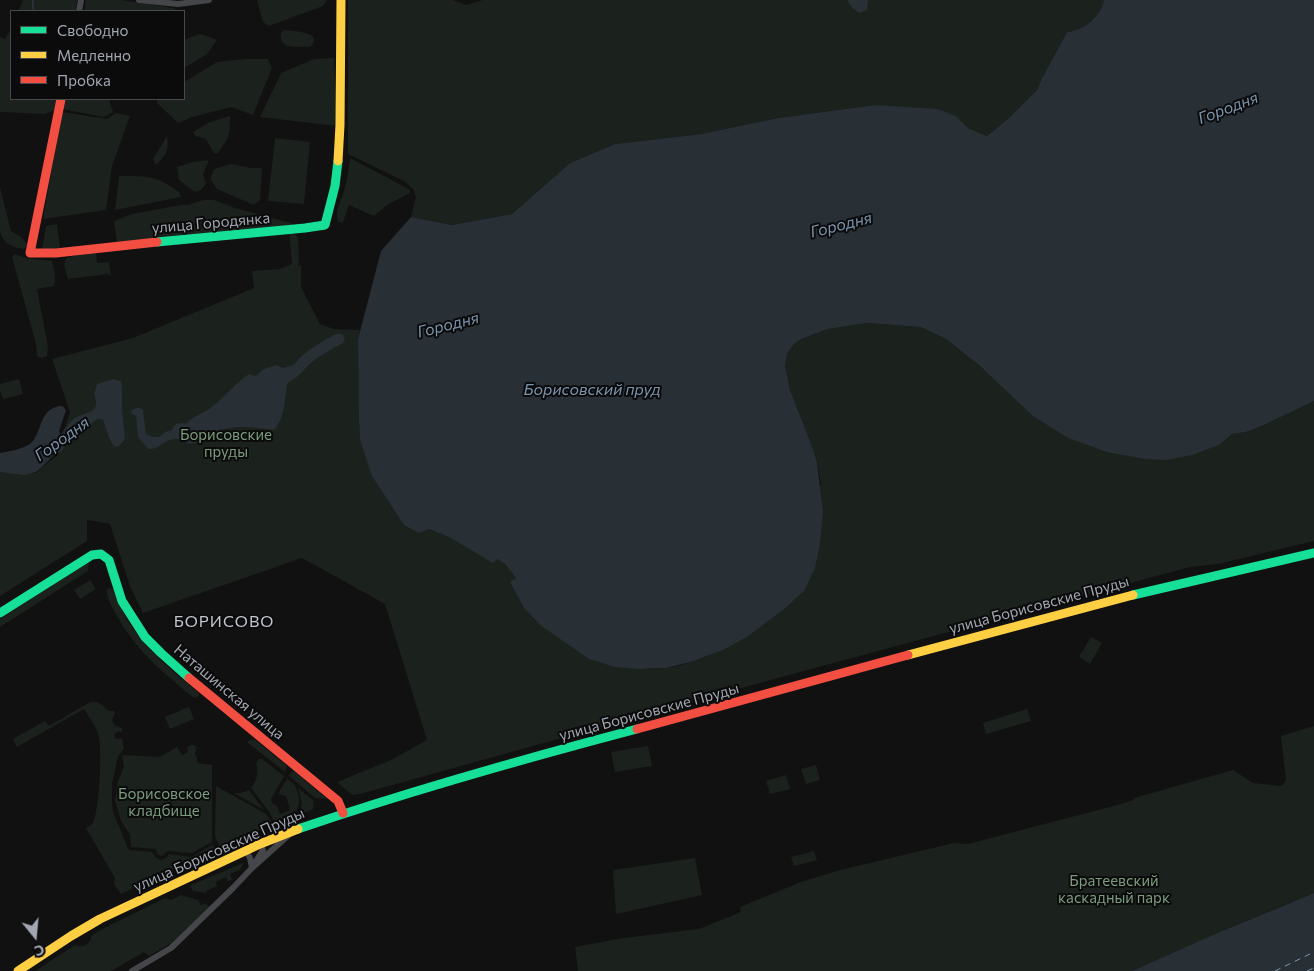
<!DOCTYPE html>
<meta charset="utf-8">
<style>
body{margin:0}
#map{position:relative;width:1314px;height:971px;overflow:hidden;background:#111;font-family:Commissioner,sans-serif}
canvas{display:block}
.legend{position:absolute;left:10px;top:10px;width:175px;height:90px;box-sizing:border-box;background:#0b0b0c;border:1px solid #47494e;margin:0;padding:6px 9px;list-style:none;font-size:15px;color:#a2a7b2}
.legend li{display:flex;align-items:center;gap:10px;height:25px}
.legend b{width:25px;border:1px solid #47494e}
.north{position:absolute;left:10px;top:911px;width:50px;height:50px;-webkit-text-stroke:4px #0b0b0c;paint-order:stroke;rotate:163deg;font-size:14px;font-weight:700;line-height:20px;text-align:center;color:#a2a7b2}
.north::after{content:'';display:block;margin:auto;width:18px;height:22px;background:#a2a7b2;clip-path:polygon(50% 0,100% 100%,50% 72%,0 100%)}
</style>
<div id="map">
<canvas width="1314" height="971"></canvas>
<ul class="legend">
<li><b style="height:6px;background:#16e098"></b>Свободно</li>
<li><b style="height:6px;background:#ffcf43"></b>Медленно</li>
<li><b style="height:6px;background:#f24e42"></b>Пробка</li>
</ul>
<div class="north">С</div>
</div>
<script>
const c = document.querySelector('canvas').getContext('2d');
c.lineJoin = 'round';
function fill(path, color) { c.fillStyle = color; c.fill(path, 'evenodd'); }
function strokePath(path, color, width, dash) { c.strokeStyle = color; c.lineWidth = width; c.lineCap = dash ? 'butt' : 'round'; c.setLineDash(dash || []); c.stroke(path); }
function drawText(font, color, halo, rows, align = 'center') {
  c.font = font + ' Commissioner,sans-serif'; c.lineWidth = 4; c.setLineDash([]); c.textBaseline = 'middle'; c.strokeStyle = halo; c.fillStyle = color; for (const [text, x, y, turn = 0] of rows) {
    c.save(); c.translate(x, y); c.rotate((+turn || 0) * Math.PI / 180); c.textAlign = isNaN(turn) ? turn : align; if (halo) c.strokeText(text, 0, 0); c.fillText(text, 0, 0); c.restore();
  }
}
const green = new Path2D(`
 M22 0H77L75 11H18L23 1Z
 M86 0H121L173 8 179 11H84Z
 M257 0H327L323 6 269 26 263 22Z
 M348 0H453L466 5 483 0H1104C1100 17 1085 30 1067 32L1042 78 1037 90 1010 117 987 136 968 128 956 116 875 105 778 118 701 134 615 144 570 163 512 214 452 225 411 217 416 197 413 189 404 181 348 154Z
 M284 30C292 31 326 32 310 47 297 46 279 51 281 33Z
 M9 32 11 33V99H59L57 110 44 114 0 112V37L5 39Z
 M199 34 207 36 217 40 207 54 184 68V40Z
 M334 58 337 126 260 117 281 73 314 59Z
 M245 59H268L272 68 253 115 231 107 192 117 178 123 157 103V99H184V82L217 62Z
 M64 99H109L113 112 104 117 62 109Z
 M62 112 107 119 116 113 130 116 112 166 106 210 43 219Z
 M230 116C230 137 229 138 217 154L214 153 206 139 196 136 193 132 210 122Z
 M167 136C169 151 166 155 156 165L153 159Z
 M275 138 310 142 304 204 268 201Z
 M350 158 405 187 410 190V193L387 205 374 216 349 205 343 222H338C335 208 340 204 344 191 347 180 349 169 350 158Z
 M209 160 203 174 206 184 201 190 195 192 179 180 177 167 193 162Z
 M231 164 251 168H262L260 200 254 205 217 189 210 178 214 169Z
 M119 176C148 176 155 175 179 192L181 197 115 210Z
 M0 187 11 231 21 237 28 245 24 249C12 247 4 244 0 232Z
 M203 200H214L235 208 291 223 294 226 117 242 114 221 132 214 181 205H188Z
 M57 224 60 248 50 250H42L46 226Z
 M289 232H292L298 237 299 263 298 266H301V287L320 324 334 329 360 330 358 339 360 440 366 457 429 529 449 537 470 548 497 558 505 564 516 578 511 582C518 597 525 611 538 623 543 628 636 669 642 669 680 671 715 654 747 637L821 484 817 462 812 446 790 390 785 366 787 354 794 344 801 339 828 329 867 323 920 327 946 339 1068 438 1107 451 1144 459 1219 445 1232 434 1246 432 1264 425 1314 401V541L1218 564 1190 567 774 679 360 794 352 795 337 782 391 760 427 740 385 604 302 558 143 613 130 586 110 524 87 520V541L0 596V470L7 472 36 473 56 456 70 412 52 359 133 338 254 288 252 271 280 269 292 264Z
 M96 251 97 263 109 262 111 276 108 274 68 279 64 265 66 258Z
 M15 254 26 258 52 261C54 268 56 278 54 286L37 289 48 347 47 356 41 358 37 356 36 344 12 257Z
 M19 379 23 394 3 399 0 390V384Z
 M89 561 88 571 0 627V619Z
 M90 580 96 589 80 599 74 590Z
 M109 588 113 589C116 596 118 604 122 611 140 645 170 669 199 693V696L194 698C163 673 133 648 115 612 111 605 106 597 107 590Z
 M1091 637 1102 643 1090 664 1079 657Z
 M90 702H98L109 711H114L115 713 112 720 115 726 122 728V732L119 731 114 734V737L116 739 122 738 124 749 118 756 112 784V805L113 812 128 848 130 850 152 852 155 857 161 860 166 858 169 854 191 857 212 845 215 847 216 850 121 894 114 884 115 878 86 828C90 826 93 824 94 820 99 807 103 746 98 733 95 725 89 717 84 709L17 747 13 739 45 721 49 726Z
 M189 707 194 719 170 729 165 717Z
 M1027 709 1031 721 986 734 983 723Z
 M1314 726V893L1284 905 1132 971H578L575 947 623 938 699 929 741 912 740 907 801 882 840 870 954 843 968 844 1121 804 1133 800 1134 798 1233 770 1253 783 1282 786 1286 780 1281 736Z
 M254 739 286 765 287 767 285 772 248 743V741Z
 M190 745H194C198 747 196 750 195 753L198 763 212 765V842L192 853 168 851 162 856 157 854 156 849 131 847 130 835 121 821 115 800 118 781 124 767 122 755 159 757 177 747 182 755 188 752 187 748Z
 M648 746 652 766 615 772 611 752Z
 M259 759H262L284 776 271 799 273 804 277 806 280 814 290 810 286 796 279 794 280 790 287 779 295 785 299 797V803L296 813 274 822 270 813 251 788C257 780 259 773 256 763Z
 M816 765 820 780 806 784 801 769Z
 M294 771 327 799 315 798 289 776 291 772Z
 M786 775 790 789 770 794 766 781Z
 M216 786 261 811 267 815 272 823 264 826 265 828 220 848 216 838 215 834Z
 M298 788 314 801 313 809 306 812H300L302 803Z
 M249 790 264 810 234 793H241Z
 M814 851 817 860 794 866 791 857Z
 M695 858 702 895 616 914 613 870Z
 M243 863V864L240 870 230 874 232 880 228 881 226 877 216 882 217 886 206 891V893L193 891 191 888V885Z
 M181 895 198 900 201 905 206 903 209 907 171 943 149 956 144 952 111 971H35L75 945C82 948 88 945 91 939V936L100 930 165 898 171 900Z`);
const water = new Path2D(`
 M847 0H868L867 10 860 13 853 9Z
 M1104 0H1314V401L1264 425 1246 432 1232 434 1219 445 1192 455 1167 460 1144 459 1107 452 1068 438 1033 416 981 367 946 339 920 327 867 323 828 329 801 339 794 344 787 354 785 366 790 390 812 446 817 462 823 512 820 544 815 568 804 591 784 609 747 637 723 650 694 661 666 668 640 669 615 667 589 659 540 625 524 608 510 582 516 578 505 564 497 559 493 563 449 537 429 529 419 533 404 525 372 476 360 440 359 419 358 339 381 251 411 217 452 225 512 214 570 163 615 144 701 134 778 118 875 105 937 109 956 116 968 128 987 136 1010 117 1037 90 1042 78 1067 32C1085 30 1100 17 1104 0Z
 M276 365 283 368 293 365 302 370 287 384C285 399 285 418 274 430 251 427 236 424 212 433 206 435 201 441 195 443 187 446 181 437 173 439 163 441 158 450 148 449L138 437 136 416 132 414 131 411 136 408H140L143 410 146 434 153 437H159L165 432 172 430C176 421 179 424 187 423 194 415 205 413 213 406 226 396 235 383 249 374L256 376 264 369Z
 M113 379 121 381 122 387V409L125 439 119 446 115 447C108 439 106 429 103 419H97L66 444 62 451 54 455 41 468 36 472 24 475 0 472V453C10 451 26 449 33 441 42 429 40 412 56 407 62 405 63 406 66 410L59 431 60 434 62 433C66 428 69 422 75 418 86 412 102 413 94 394L97 384Z
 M1314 893V971H1132L1213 935Z`);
const stream = new Path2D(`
 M33 0V11`);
const river = new Path2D(`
 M288 376C297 372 300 365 307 359 316 351 327 345 339 339`);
const ferry = new Path2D(`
 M1275 971 1314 952
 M1307 971 1314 968`);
const street = new Path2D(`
 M139 0 178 4 209 0
 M79 11 81 0
 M246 850 250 858 252 868
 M256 861 263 850 260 844
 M132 971 171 948 233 888 252 868 291 833`);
const fast = new Path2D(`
 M157 242 305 228 325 225 335 186 338 161
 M1133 595 1314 553
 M0 613 92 555 101 554 109 560 122 601 145 637 161 653 189 678
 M298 829C410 791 523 759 637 729`);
const slow = new Path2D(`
 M338 161 340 125 341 0
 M908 655 1133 595
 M18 971 71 936 100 919 260 844 298 829`);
const jam = new Path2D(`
 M61 99 30 253H56L157 242
 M189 678 338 801 343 813
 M637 729 908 655`);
const streetNames = [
 ["улица Городянка",211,223,-5],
 ["улица Борисовские Пруды",1039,605,-15],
 ["Наташинская улица",229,692,40],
 ["улица Борисовские Пруды",649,712,-15],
 ["улица Борисовские Пруды",219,850,-24]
];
const parkNames = [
 ["Борисовские",226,435],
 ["пруды",226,452],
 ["Борисовское",164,794],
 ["кладбище",164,811],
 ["Братеевский",1114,881],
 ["каскадный парк",1114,898]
];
const waterNames = [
 ["Городня",1228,108,-21],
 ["Городня",841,225,-14],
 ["Городня",448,325,-14],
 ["Борисовский пруд",592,390],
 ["Городня",62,439,-36]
];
const neighbourhoodNames = [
 ["БОРИСОВО",224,622]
];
fill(green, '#1b211c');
fill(water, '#282f35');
strokePath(stream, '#282f35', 2);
strokePath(river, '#282f35', 11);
strokePath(ferry, '#7a94ac', 1, [6, 5]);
strokePath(street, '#454649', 6);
strokePath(fast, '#16e098', 9);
strokePath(slow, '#ffcf43', 9);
strokePath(jam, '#f24e42', 9);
drawText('15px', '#a2a7b2', '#0b0b0c', streetNames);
drawText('15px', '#7a9c7c', '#0b0b0c', parkNames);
drawText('italic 16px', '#7a94ac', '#0b0b0c', waterNames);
c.letterSpacing = '1px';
drawText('16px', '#c3c6ce', '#0b0b0c', neighbourhoodNames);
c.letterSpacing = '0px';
</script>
